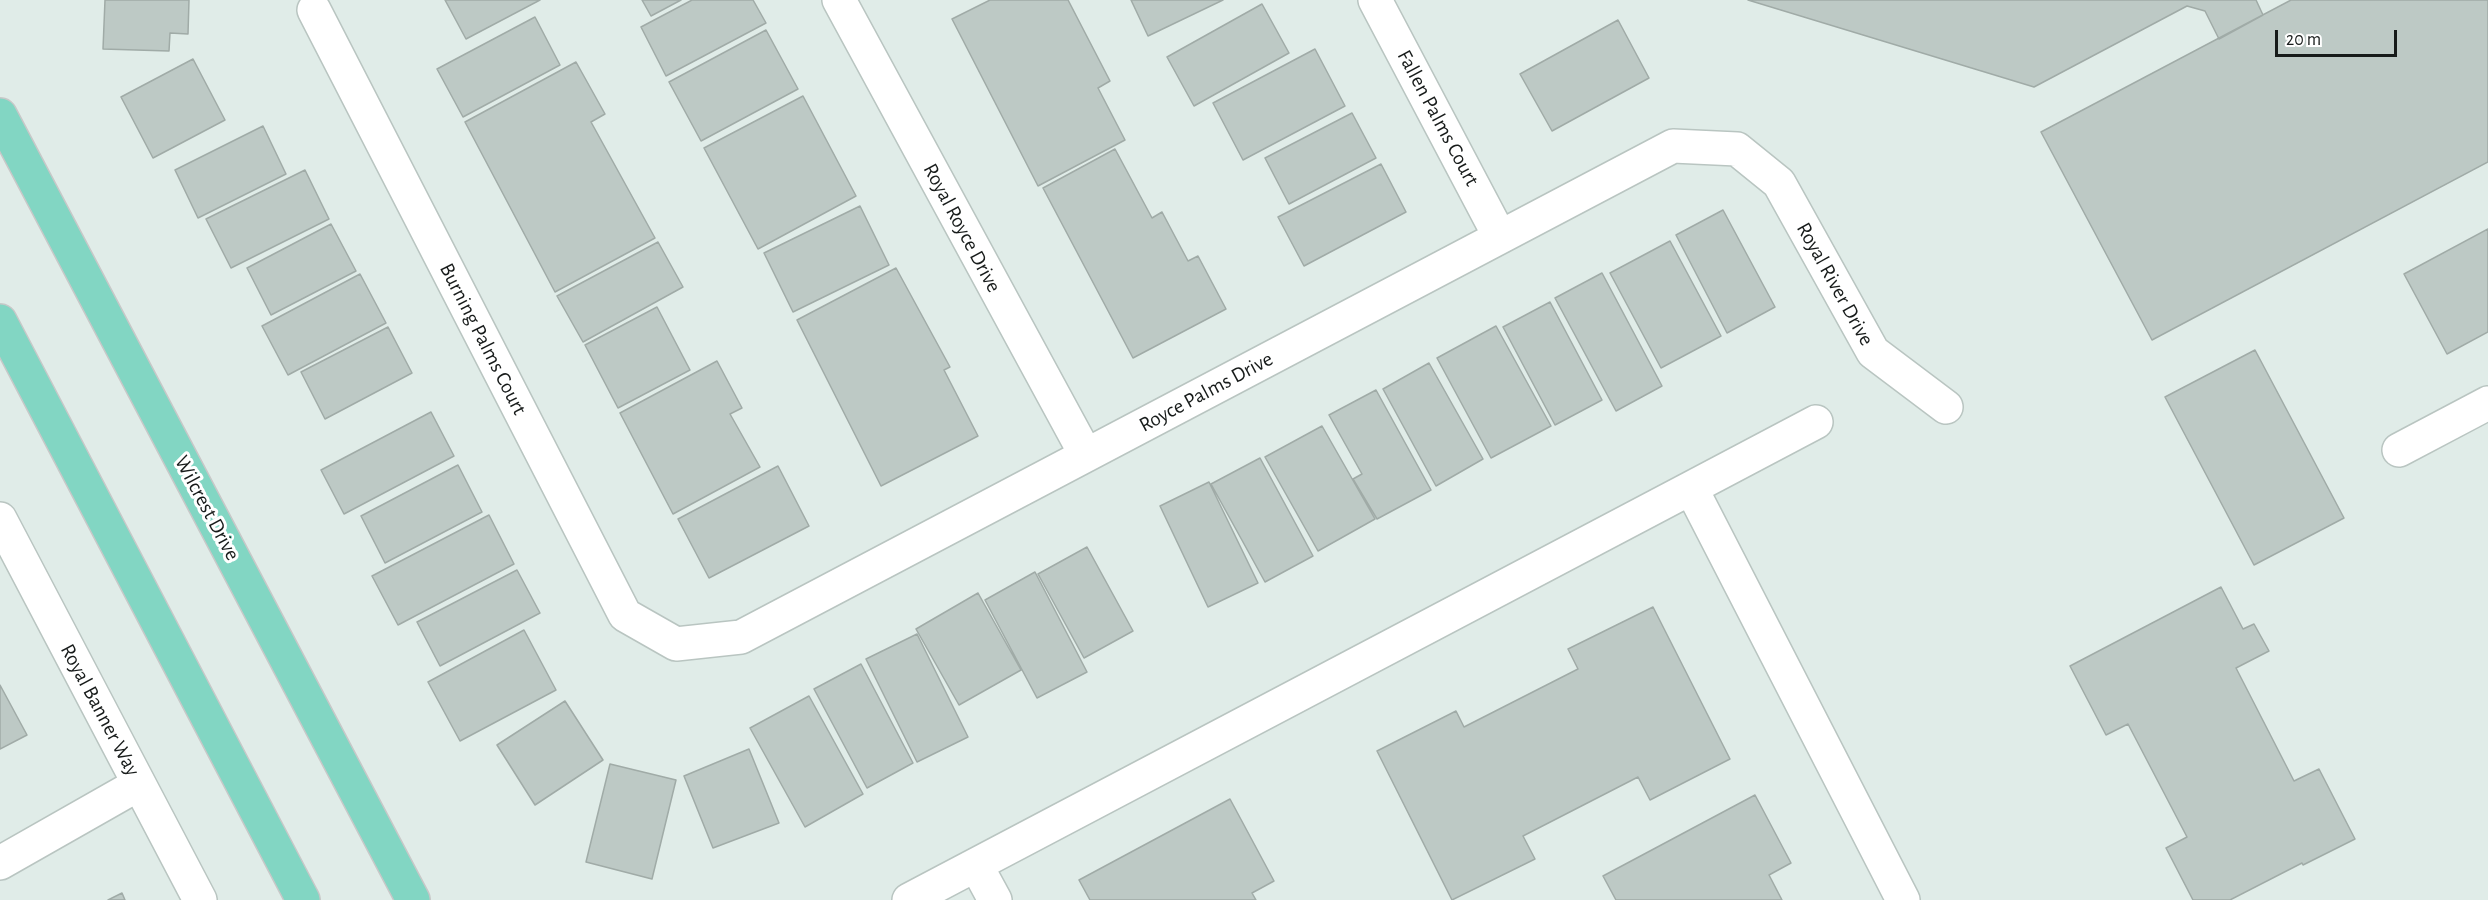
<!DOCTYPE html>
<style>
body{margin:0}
#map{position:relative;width:2488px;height:900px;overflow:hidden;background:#e0ece8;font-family:"Alegreya Sans",sans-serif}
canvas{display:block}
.scale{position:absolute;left:2275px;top:30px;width:122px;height:27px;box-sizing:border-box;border:3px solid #171b1a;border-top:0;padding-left:8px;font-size:18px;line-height:21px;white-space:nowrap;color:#171b1a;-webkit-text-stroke:4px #fff;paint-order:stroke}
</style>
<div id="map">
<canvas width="2488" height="900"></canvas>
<div class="scale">20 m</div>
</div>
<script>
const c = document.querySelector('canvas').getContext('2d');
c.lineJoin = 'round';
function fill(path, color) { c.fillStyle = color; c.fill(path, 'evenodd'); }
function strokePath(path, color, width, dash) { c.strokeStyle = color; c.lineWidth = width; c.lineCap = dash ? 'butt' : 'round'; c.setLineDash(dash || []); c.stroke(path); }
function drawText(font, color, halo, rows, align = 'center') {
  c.font = font + ' "Alegreya Sans",sans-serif'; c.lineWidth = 6; c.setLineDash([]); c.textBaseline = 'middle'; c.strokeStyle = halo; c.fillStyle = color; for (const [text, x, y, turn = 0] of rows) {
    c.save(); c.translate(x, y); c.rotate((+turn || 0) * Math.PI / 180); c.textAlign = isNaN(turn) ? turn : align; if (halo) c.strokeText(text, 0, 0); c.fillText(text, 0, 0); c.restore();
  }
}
const building = new Path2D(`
 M105 0H189L188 34 170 33 169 51 103 49Z
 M445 0H540L466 39Z
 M642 0H681L651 16Z
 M692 0H753L766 23 666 76 641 27Z
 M990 0H1068L1110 81 1098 88 1125 140 1038 186 952 19Z
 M1131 0H1223L1148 36Z
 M1748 0H2256L2263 15 2219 39 2205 11 2187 6 2034 87Z
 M2291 0H2488V162L2152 340 2041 132Z
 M1262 4 1289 53 1194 106 1167 57Z
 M535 17 560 65 463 117 437 69Z
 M1618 20 1649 78 1552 131 1520 74Z
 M766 30 798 89 701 141 669 82Z
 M1315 49 1345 106 1243 160 1213 103Z
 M193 59 225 120 153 158 121 97Z
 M576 62 605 114 591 122 655 238 555 292 465 122Z
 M803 96 856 196 758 249 704 148Z
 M1352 113 1376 158 1289 204 1265 158Z
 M263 126 286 174 198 218 175 170Z
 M1115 149 1152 218 1162 212 1188 261 1198 256 1226 309 1133 358 1043 188Z
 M1381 164 1406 212 1304 266 1278 217Z
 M305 170 329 219 231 268 206 219Z
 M860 206 889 265 793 312 764 253Z
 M1723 210 1775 307 1727 333 1676 235Z
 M331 224 356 271 271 315 247 268Z
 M2488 229V332L2447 354 2404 274Z
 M1670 241 1721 336 1661 368 1610 273Z
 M658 242 683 287 583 342 557 296Z
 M896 268 950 367 944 370 978 436 881 486 797 320Z
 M1602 273 1662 386 1616 411 1555 298Z
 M360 274 386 323 288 375 262 326Z
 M1550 302 1602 400 1555 425 1503 327Z
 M657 307 690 370 618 408 585 345Z
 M1496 326 1551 426 1491 458 1437 358Z
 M388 327 412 373 325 419 301 372Z
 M2255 350 2344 518 2254 565 2165 397Z
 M717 361 742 408 730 414 760 467 673 514 620 413Z
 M1429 363 1483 459 1436 486 1383 389Z
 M1376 390 1431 490 1377 519 1353 479 1362 474 1329 415Z
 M431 412 454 456 344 514 321 470Z
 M1322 426 1375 519 1318 551 1265 457Z
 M1260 458 1313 556 1265 582 1211 484Z
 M458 465 482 512 385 563 361 516Z
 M778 466 809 526 709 578 678 519Z
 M1209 482 1258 583 1208 607 1160 506Z
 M489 515 514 564 398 625 372 576Z
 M1087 547 1133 631 1084 658 1038 574Z
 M517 570 540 613 440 666 417 622Z
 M1035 572 1087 672 1037 698 985 600Z
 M2221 587 2243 629 2254 624 2269 651 2236 668 2294 781 2319 769 2355 839 2303 865 2302 863 2230 900H2193L2166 848 2187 837 2128 724 2106 735 2070 666Z
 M978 593 1021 670 959 705 916 629Z
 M1653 607 1730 759 1650 800 1638 777 1523 836 1535 859 1452 900 1377 751 1456 711 1464 727 1578 669 1568 649Z
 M524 630 556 690 460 741 428 682Z
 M917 634 968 737 917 762 866 659Z
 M861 664 913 763 867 788 814 689Z
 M0 685 27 735 0 749Z
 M809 696 863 794 805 827 750 728Z
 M565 701 603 760 535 805 497 745Z
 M749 749 779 823 713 848 684 776Z
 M610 764 676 780 652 879 586 862Z
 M1755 795 1791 863 1769 875 1782 900H1616L1603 876Z
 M1230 799 1274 881 1252 893 1256 900H1090L1079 880Z
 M122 893 125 900H108Z`);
const minor = new Path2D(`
 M839 0 1086 455
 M1375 0 1500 237
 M314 10 625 615 676 644 741 637 1673 146 1737 149 1779 183 1873 352 1946 407
 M2399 450 2488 403
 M1691 488 1816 422
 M0 519 200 900
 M0 863 139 784
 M976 865 995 900
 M909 900 1691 488 1903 900`);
const major = new Path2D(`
 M0 115 413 900
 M0 321 303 900`);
const streetNames = [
 ["Fallen Palms Court",1438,118,62],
 ["Royal Royce Drive",962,228,62],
 ["Royal River Drive",1835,284,61],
 ["Burning Palms Court",483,339,63],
 ["Royce Palms Drive",1206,392,-28],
 ["Wilcrest Drive",207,508,62],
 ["Royal Banner Way",100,710,62]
];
fill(building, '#bdc9c5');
strokePath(building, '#a0aba7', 1.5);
strokePath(minor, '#b9c5c1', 36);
strokePath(major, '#c7c8c8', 36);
strokePath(minor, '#fff', 33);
strokePath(major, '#82d6c3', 33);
drawText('21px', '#171b1a', '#fff', streetNames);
</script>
